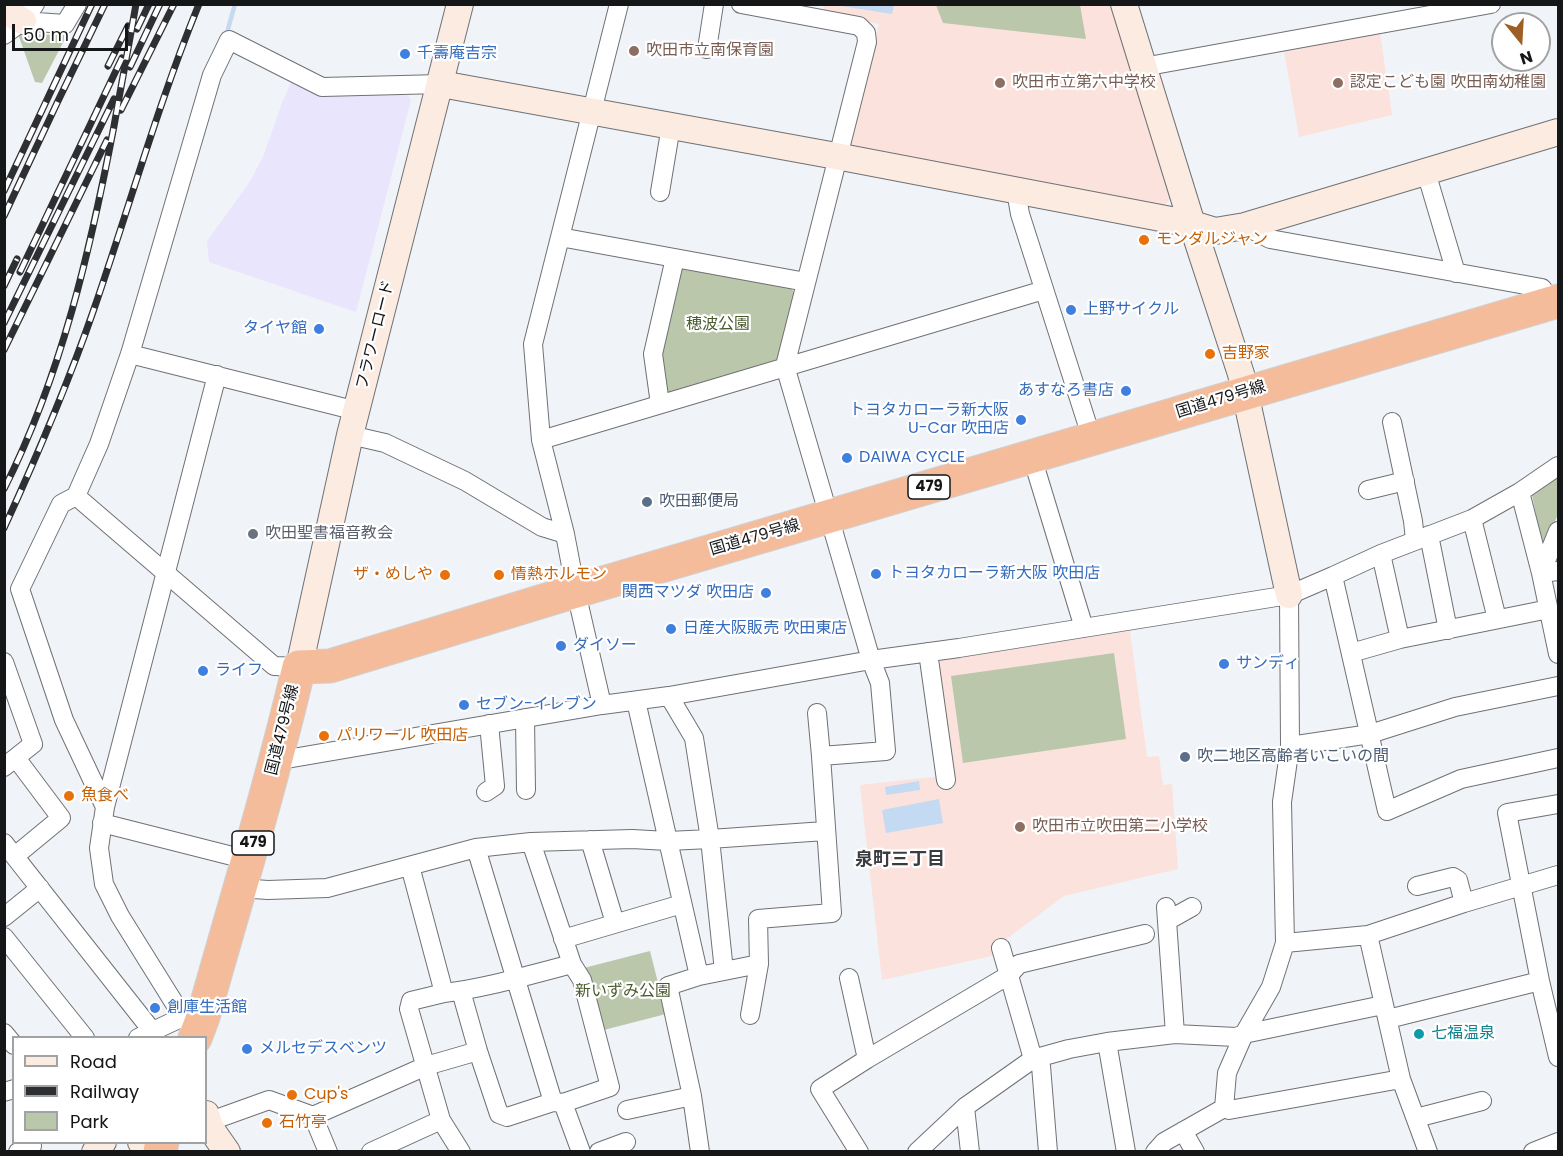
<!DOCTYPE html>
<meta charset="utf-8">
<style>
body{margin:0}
#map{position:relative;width:1563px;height:1156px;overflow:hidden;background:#f0f3f7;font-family:Poppins,sans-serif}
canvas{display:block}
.frame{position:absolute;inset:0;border:6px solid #151618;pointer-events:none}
.legend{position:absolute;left:12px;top:1036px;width:195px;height:108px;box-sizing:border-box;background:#fff;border:2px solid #a1a2a3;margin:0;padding:8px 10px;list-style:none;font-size:18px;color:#151618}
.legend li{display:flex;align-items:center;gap:12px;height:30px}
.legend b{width:30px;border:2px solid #a1a2a3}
.north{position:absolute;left:1491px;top:12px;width:60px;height:60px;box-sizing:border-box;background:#fff;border:2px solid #a1a2a3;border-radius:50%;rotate:162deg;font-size:16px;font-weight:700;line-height:24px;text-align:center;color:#151618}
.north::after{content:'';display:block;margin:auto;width:21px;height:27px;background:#9d6024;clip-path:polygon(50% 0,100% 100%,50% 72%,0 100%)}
.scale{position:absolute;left:12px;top:24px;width:116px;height:27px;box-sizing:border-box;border:3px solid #151618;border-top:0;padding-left:8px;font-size:18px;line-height:21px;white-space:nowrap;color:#151618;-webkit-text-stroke:4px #fff;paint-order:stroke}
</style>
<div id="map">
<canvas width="1563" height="1156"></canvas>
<div class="frame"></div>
<ul class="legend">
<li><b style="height:8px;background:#fcebe1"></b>Road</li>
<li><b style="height:8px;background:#2e2f32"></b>Railway</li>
<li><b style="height:16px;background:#bbc7ab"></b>Park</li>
</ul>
<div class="north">N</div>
<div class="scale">50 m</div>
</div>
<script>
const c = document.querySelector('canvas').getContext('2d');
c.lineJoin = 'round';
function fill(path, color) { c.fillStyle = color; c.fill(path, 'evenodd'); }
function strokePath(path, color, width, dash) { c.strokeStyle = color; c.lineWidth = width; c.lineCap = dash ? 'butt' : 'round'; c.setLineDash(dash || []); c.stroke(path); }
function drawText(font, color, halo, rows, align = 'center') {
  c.font = font + ' Poppins,"Noto Sans JP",sans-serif'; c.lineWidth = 4.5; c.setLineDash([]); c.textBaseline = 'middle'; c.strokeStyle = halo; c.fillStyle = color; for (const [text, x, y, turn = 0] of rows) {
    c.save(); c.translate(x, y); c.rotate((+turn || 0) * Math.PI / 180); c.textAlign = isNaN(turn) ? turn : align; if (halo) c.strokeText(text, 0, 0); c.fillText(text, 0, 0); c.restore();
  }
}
const industrial = new Path2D(`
 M292 80 405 92 411 100 356 312 209 262 207 241 249 183 263 157 282 103Z`);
const education = new Path2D(`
 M822 4 1111 5 1173 196 1163 207 854 149 849 141 879 24 826 13Z
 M1380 33 1392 115 1299 137 1284 51Z
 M1130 631 1147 757 1159 756 1163 785 1172 784 1178 869 1064 896 997 946 992 956 882 980 860 785 951 775 936 672 941 660Z`);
const green = new Path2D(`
 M936 5H1080L1086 39 943 23Z
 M18 34 67 35 42 83 35 82Z
 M687 267 791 288 796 295 779 359 672 394 663 389 659 353 678 271Z
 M1558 477V514L1543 550 1532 495Z
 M1114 653 1126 739 963 763 951 676Z
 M650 951 666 1014 596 1032 580 969Z`);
const water = new Path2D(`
 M835 5V4L894 5 892 14Z
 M919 781 920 790 886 795 885 787Z
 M939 799 943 823 886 833 882 810Z`);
const stream = new Path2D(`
 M228 29 235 4`);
const street = new Path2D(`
 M741 4 859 26 866 33 867 42 785 366 871 660 880 683 886 751 821 756 832 913 758 919 759 964 750 1015
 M23 21 65 24 77 4
 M4 35 23 21 35 4
 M707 49 714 4
 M1143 67 1491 4
 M1426 172 1456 273
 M1016 191 1020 214 1092 439
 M660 192 671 126
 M1245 226 1270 239 1542 288 1551 303
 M560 237 806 282
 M130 354 357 411
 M660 404 653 354 675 258
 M1392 422 1413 521 1415 540
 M350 435 385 443 465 481 542 527 565 534
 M541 440 1044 290
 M1032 457 1084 628
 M1368 490 1405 481
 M1520 492 1541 573 1558 654
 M76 496 274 666 299 667
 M1472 519 1497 619
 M1558 531 1541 573 1558 571
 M1429 535 1448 630
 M1381 554 1400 639
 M1333 576 1387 811 1461 779 1558 758
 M928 652 946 780
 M1351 653 1400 639 1549 609
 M4 662 33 744 4 767
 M669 696 694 738 710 839 724 971
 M636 701 699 976
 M602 705 576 592 565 534 541 440 533 344 619 4
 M817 713 821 756
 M525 718 526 790
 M1290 746 1370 734 1455 707 1558 686
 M275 761 602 705 669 696 871 660 959 648 1289 595 1333 576 1381 554 1472 519 1520 492 1558 466
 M486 792 495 786 489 724
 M1558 804 1507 813 1540 981 1558 1057
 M105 807 217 375
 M102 823 248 860
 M590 840 615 923
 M531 842 572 964
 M4 843 153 1032
 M476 848 553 1102
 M15 856 61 818 16 758
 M410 866 444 993 411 1001 409 1009 441 1120 461 1152
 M1417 886 1453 877 1458 880 1464 903
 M239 888 268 890 327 888 476 848 531 842 632 839 668 841 710 839 825 831
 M1166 907 1175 1034
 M4 917 40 888
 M1167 921 1192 907
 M1368 935 1401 1079 1428 1152
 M4 937 85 1038
 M563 939 682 904
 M1285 943 1368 935 1464 903 1558 875
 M1001 948 1033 1059 1041 1066 1048 1152
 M849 978 867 1059 820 1089 859 1152
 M444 993C487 988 529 975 572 964L582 980 610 1087 563 1103 553 1102 507 1117 499 1114 478 1051 461 991
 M183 1017 120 916 104 884 99 848 105 807 64 720 20 589 61 504 76 496 99 444 130 354 212 75 229 40 322 87 441 84
 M1388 1019 1540 981
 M4 1033 14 1045
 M138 1038 183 1017H195
 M1107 1042 1126 1152
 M867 1059 1009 975 1019 964 1145 934
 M4 1092 14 1089
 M563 1103 581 1152
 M965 1107 970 1152
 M1224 1108 1227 1073 1244 1034 1271 987 1285 943 1282 802 1290 746 1289 595
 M627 1110 692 1096
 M313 1116 328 1152
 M1416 1118 1482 1101
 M211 1129 219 1118 269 1100 313 1116 426 1066 478 1051
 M1183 1131 1195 1152
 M18 1152 32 1146 31 1142
 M371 1152 441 1120
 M599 1152 626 1142
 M700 1152 692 1096 668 986 699 976 759 964
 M917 1152 965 1107 1033 1059 1069 1049 1107 1042 1175 1034 1236 1037 1244 1034 1383 1005
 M1155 1152 1164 1142 1224 1108 1229 1110 1401 1079
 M1533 1152 1558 1142`);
const secondary = new Path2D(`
 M1124 4 1192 224 1241 374 1289 595
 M4 11 23 21
 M441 84 836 156 1192 224 1215 231 1245 226 1558 132
 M299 667 350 435 460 4
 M206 1114 211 1129 227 1152
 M141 1142 147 1152
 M95 1152 103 1142`);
const highway = new Path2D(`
 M195 1038 203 1017C236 900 271 785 299 667L330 666 556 597 1558 301
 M160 1152 162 1142`);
const rail = new Path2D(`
 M137 29 149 4
 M108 66 128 26
 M130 67 160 4
 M121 110 174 4
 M4 191 92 4
 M4 216 58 101 105 4
 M20 272 122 58
 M4 286 17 259
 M4 323 114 99
 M4 350 107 140
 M4 489C62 374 90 251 114 126 121 86 129 45 136 4
 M4 528C37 456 68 384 94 309 129 208 158 104 199 4`);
const markers = [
 [634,51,6,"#8d6e63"],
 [405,54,6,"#3f7fe0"],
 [1000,83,6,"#8d6e63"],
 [1338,83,6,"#8d6e63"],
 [1144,240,6,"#e8710a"],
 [1071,310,6,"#3f7fe0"],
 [319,329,6,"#3f7fe0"],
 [1210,354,6,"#e8710a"],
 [1126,391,6,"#3f7fe0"],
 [1021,420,6,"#3f7fe0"],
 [847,458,6,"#3f7fe0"],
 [647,502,6,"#5c6f8a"],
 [253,534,6,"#6b7280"],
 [876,574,6,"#3f7fe0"],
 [445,575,6,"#e8710a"],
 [499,575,6,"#e8710a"],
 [766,593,6,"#3f7fe0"],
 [671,629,6,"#3f7fe0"],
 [561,646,6,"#3f7fe0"],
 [1224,664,6,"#3f7fe0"],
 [203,671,6,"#3f7fe0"],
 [464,705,6,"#3f7fe0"],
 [324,736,6,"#e8710a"],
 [1185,757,6,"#5c6f8a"],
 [69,796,6,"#e8710a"],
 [1020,827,6,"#8d6e63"],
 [155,1008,6,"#3f7fe0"],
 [1419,1034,6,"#0f9aa8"],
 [247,1049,6,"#3f7fe0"],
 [292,1095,6,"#e8710a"],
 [267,1123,6,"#e8710a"]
];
const shields = [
 [929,487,42],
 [253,843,42]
];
const shieldNames = [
 ["479",929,487],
 ["479",253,843]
];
const educationNames = [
 ["吹田市立南保育園",646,51],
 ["吹田市立第六中学校",1012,83],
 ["認定こども園 吹田南幼稚園",1350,83],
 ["吹田市立吹田第二小学校",1032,827]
];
const shopNames = [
 ["千壽庵吉宗",417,54],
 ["上野サイクル",1083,310],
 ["タイヤ館",307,329,"right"],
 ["あすなろ書店",1114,391,"right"],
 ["トヨタカローラ新大阪",1009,411,"right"],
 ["U-Car 吹田店",1009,429,"right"],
 ["DAIWA CYCLE",859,458],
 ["トヨタカローラ新大阪 吹田店",888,574],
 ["関西マツダ 吹田店",754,593,"right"],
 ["日産大阪販売 吹田東店",683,629],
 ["ダイソー",573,646],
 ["サンディ",1236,664],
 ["ライフ",215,671],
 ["セブン-イレブン",476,705],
 ["創庫生活館",167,1008],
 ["メルセデスベンツ",259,1049]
];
const foodNames = [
 ["モンダルジャン",1156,240],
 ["吉野家",1222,354],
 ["ザ・めしや",433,575,"right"],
 ["情熱ホルモン",511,575],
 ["パリワール 吹田店",336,736],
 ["魚食べ",81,796],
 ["Cup's",304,1095],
 ["石竹亭",279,1123]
];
const parkNames = [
 ["穂波公園",718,325],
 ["新いずみ公園",623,992]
];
const streetNames = [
 ["フラワーロード",376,335,-76],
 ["国道479号線",1221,400,-17],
 ["国道479号線",755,538,-16],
 ["国道479号線",283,730,-76]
];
const serviceNames = [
 ["吹田郵便局",659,502],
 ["吹二地区高齢者いこいの間",1197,757]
];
const worshipNames = [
 ["吹田聖書福音教会",265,534]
];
const cultureNames = [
 ["七福温泉",1431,1034]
];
const neighbourhoodNames = [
 ["泉町三丁目",900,860]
];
fill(industrial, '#e8e5fc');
fill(education, '#fce2dc');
fill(green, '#bbc7ab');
fill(water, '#c4d9f2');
strokePath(stream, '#c4d9f2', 4.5);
strokePath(street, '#6f7175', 20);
strokePath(secondary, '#6f7175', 28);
strokePath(highway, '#d0d0d1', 35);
strokePath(street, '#fff', 18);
strokePath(secondary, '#fcebe1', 26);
strokePath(highway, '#f5bc9b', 33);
strokePath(rail, '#2e2f32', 7);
strokePath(rail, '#fff', 4.5, [14]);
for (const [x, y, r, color] of markers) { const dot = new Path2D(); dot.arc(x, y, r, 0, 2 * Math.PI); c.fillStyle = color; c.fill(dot); strokePath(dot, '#fff', 2); }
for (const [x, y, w] of shields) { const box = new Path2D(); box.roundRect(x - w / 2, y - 12, w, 24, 4.5); c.fillStyle = '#fff'; c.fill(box); strokePath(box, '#151618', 1.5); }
drawText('bold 15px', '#151618', null, shieldNames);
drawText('16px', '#785e54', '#fff', educationNames, 'left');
drawText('16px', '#366cbe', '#fff', shopNames, 'left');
drawText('16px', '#c56008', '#fff', foodNames, 'left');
drawText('16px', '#495b2e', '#fff', parkNames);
drawText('16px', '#151618', '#fff', streetNames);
drawText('16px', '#4e5e75', '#fff', serviceNames, 'left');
drawText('16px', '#5b616d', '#fff', worshipNames, 'left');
drawText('16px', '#0d838f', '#fff', cultureNames, 'left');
drawText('bold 18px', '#3a3c3f', '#fff', neighbourhoodNames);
</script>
